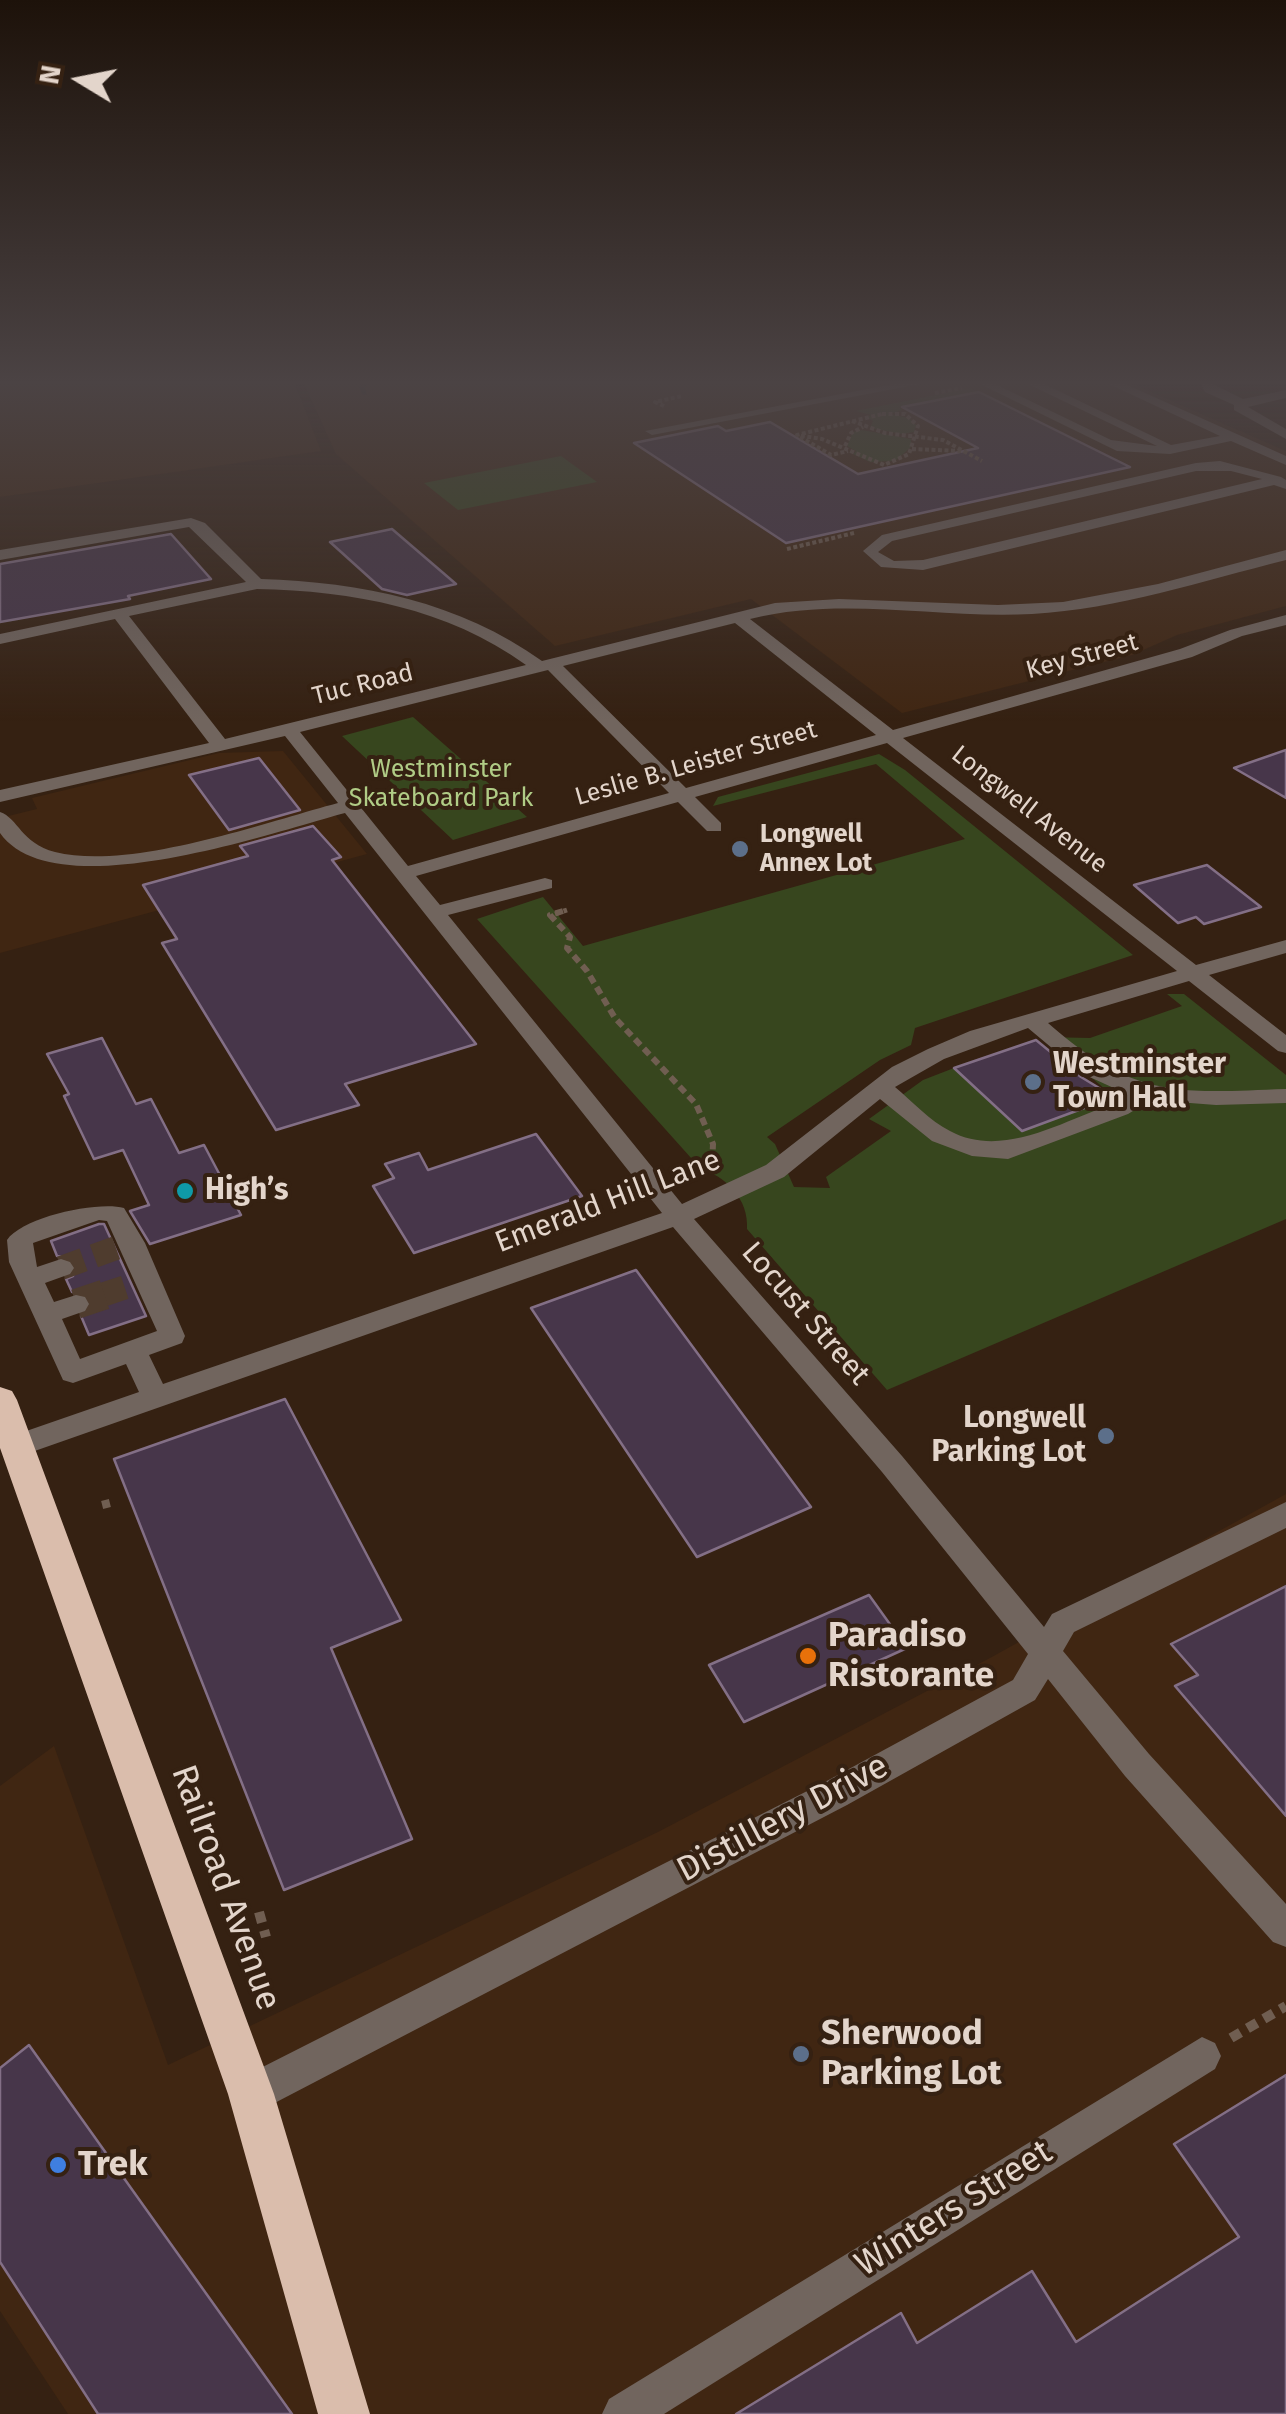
<!DOCTYPE html>
<meta charset="utf-8">
<style>
body{margin:0}
#map{position:relative;width:1286px;height:2414px;overflow:hidden;background:#352112;font-family:"Fira Sans",sans-serif}
canvas{display:block}
.north{position:absolute;left:30px;top:30px;width:100px;height:100px;-webkit-text-stroke:8px #352112;paint-order:stroke;rotate:280deg;font-size:28px;font-weight:700;line-height:40px;text-align:center;color:#e3d5cb}
.north::after{content:'';display:block;margin:auto;width:35px;height:45px;background:#e3d5cb;clip-path:polygon(50% 0,100% 100%,50% 72%,0 100%)}
</style>
<div id="map">
<canvas width="1286" height="2414"></canvas>
<div class="north">N</div>
</div>
<script>
const c = document.querySelector('canvas').getContext('2d');
c.lineJoin = 'round';
function fill(path, color) { c.fillStyle = color; c.fill(path, 'evenodd'); }
function strokePath(path, color, width, dash) { c.strokeStyle = color; c.lineWidth = width; c.lineCap = dash ? 'butt' : 'round'; c.setLineDash(dash || []); c.stroke(path); }
function drawText(font, color, halo, rows, align = 'center') {
  c.font = font + ' "Fira Sans",sans-serif'; c.lineWidth = 8; c.setLineDash([]); c.textBaseline = 'middle'; c.strokeStyle = halo; c.fillStyle = color; for (const [text, x, y, turn = 0] of rows) {
    c.save(); c.translate(x, y); c.rotate((+turn || 0) * Math.PI / 180); c.textAlign = isNaN(turn) ? turn : align; if (halo) c.strokeText(text, 0, 0); c.fillText(text, 0, 0); c.restore();
  }
}
const built = new Path2D(`
 M0 384H295L321 451 0 497Z
 M304 384H1133L1286 451V606L1177 635 1132 655 902 713 751 599 555 646 336 454Z
 M283 751 367 854 0 953V818L37 809 32 798 219 753Z
 M1286 1494V2414H68L0 2311V1786L54 1746 168 2065 658 1832 990 1658Z`);
const green = new Path2D(`
 M971 388 977 392 899 407 902 410 891 414 909 418 916 425 914 432 902 434 870 428 873 421 867 417 871 415 856 411Z
 M862 430 911 439V447L895 461 870 462 853 454 856 451 847 446 853 432Z
 M561 456 597 482 458 510 424 483Z
 M413 717 527 817 453 840 342 736Z
 M879 754 905 770 1133 955 915 1028 911 1045 880 1060 767 1137 775 1144 794 1187 830 1188 826 1177 891 1131 869 1119 923 1080 954 1068 1113 1096 1044 1037 1090 1038 1182 1006 1167 994H1184L1286 1075V1219L887 1390 747 1229C749 1199 726 1177 700 1168L477 919 543 897 583 946 965 839 876 764 713 806 718 797Z`);
const stream = new Path2D(`
 M362 384H369L365 387 367 395 362 394 359 387Z`);
const building = new Path2D(`
 M979 392 1130 467 786 543 634 443 718 426 726 431 770 422 858 474 978 448 902 407Z
 M392 529 456 584 407 595 382 589 330 542Z
 M171 534 211 579 128 596 130 599 0 622V564Z
 M1286 750V798L1234 768Z
 M259 758 300 810 229 830 189 775Z
 M313 826 341 857 332 860 476 1044 345 1084 359 1105 276 1130 162 943 177 939 143 885 248 856 240 846Z
 M1207 865 1261 907 1204 924 1196 917 1178 923 1134 885Z
 M102 1038 136 1104 151 1099 179 1153 204 1145 241 1215 150 1244 130 1211 149 1205 123 1150 94 1159 64 1096 69 1094 47 1054Z
 M1036 1040 1081 1077 1114 1097 1022 1131 954 1068Z
 M536 1134 582 1196 414 1253 373 1186 394 1178 385 1164 419 1153 428 1170Z
 M99 1224H104L146 1316 89 1335 81 1316 88 1313 92 1302 86 1293 72 1292 66 1279 73 1276 77 1266 71 1258 57 1256 51 1241Z
 M636 1270 811 1507 697 1557 531 1308Z
 M285 1399 401 1620 331 1648 412 1839 284 1890 114 1459Z
 M1286 1586V1816L1175 1686 1198 1675 1171 1644Z
 M869 1595 907 1648 744 1722 709 1665Z
 M29 2045 292 2414H98L0 2262V2068Z
 M1286 2075V2414H736L901 2313 917 2343 1032 2271 1076 2342 1239 2237 1174 2144Z`);
const minorTunnelFar1 = new Path2D(`
 M61 1268 116 1248
 M102 1295 132 1285`);
const minorTunnel = new Path2D(`
 M76 1304 109 1293`);
const pathFar4 = new Path2D(`
 M935 393 962 388
 M664 406 655 402 682 396
 M882 414H905L918 426 909 454 884 465 822 439 797 435Z
 M852 421 885 433 943 440 982 461
 M800 437 831 455 848 451
 M845 446 851 433 863 427
 M912 449 961 451
 M787 549 854 533`);
const pathFar3 = new Path2D(`
 M555 914 567 910`);
const pathFar2 = new Path2D(`
 M563 911 550 915 570 937 567 948 587 971 615 1018 696 1104 713 1144 712 1168`);
const pathFar1 = new Path2D(`
 M105 1500 107 1508`);
const path = new Path2D(`
 M259 1912 266 1937
 M1231 2038 1286 2006`);
const minor = new Path2D(`
 M894 384H920L652 435 645 431Z
 M980 384H995L1111 440 1157 446 1028 384H1044L1171 445 1220 436 1109 384H1125L1286 456V465L1231 441 1170 454 1117 451Z
 M1201 384H1213L1243 399 1286 390V398L1248 407 1286 429V439L1234 410V405L1205 392Z
 M1220 461 1281 477 1286 480V489L1274 485 923 570 881 567 863 551 882 535 1196 463ZM1196 471H1231L1262 479 923 560 894 561 878 552 892 541Z
 M191 518 205 523 261 579C361 582 460 602 542 661L775 603 839 599 998 605 1063 602 1158 584 1286 550V560C1202 581 1119 609 1032 614 938 619 843 596 750 619L893 730 1180 649 1230 630 1286 615V625L1242 636 1192 657 903 738 1196 965 1286 940V953L1209 975 1286 1035V1053L1278 1051 1189 981 1048 1023C1135 1099 1176 1093 1286 1089V1103L1216 1105 1151 1100 1128 1114 1008 1159 972 1156 932 1141 880 1099 784 1177 694 1219 902 1456 1044 1627 1052 1614 1286 1502V1528L1074 1632 1063 1651 1149 1754 1286 1904V1947L1273 1942 1125 1776 1048 1679 1035 1700 847 1805 265 2108 251 2113 237 2108 232 2094 237 2080 823 1783 1013 1680 1028 1654 882 1472 673 1227 29 1453 19 1456 9 1453 5 1445 9 1437 139 1392 126 1364 73 1383 63 1380 9 1262 7 1240C23 1217 97 1201 124 1208L145 1243 185 1336 182 1343 149 1355 163 1384 662 1213 345 813C270 833 54 909 0 833V812C18 818 21 843 55 852 130 871 263 823 338 803L285 736 0 802V790L209 743 115 619 0 644V634L246 582 189 527 0 560V550ZM257 589C353 591 447 608 526 665L225 739 129 616ZM735 623 876 735 686 788 563 666ZM548 670 669 793 408 866 300 732ZM887 743 1177 971 970 1031 928 1049 892 1067 766 1165 682 1204 448 915 552 888V880L545 878 440 905 416 876 678 802 707 831H721V823L695 797ZM1028 1028 1083 1074 1127 1094 1112 1104C1061 1122 1002 1159 950 1131 930 1121 912 1101 895 1087L944 1059ZM99 1220 107 1221 157 1331 80 1359 62 1319 85 1311 89 1304 85 1297 76 1295 54 1302 45 1283 70 1274 74 1268 70 1262 61 1259 37 1267 33 1243Z
 M1202 2037 1215 2043 1221 2056 1215 2069 664 2414H602L609 2399Z`);
const highway = new Path2D(`
 M0 1387 12 1391 17 1400 274 2094 370 2414H318L228 2094 0 1448Z`);
const markers = [
 [740,849,10,"#5c6f8a"],
 [1033,1082,10,"#5c6f8a"],
 [185,1191,10,"#0f9aa8"],
 [1106,1436,10,"#5c6f8a"],
 [808,1656,10,"#e8710a"],
 [801,2054,10,"#5c6f8a"],
 [58,2165,10,"#3f7fe0"]
];
const farStreetnames = [
 ["Key Street",1082,657,-15],
 ["Tuc Road",363,685,-14],
 ["Leslie B. Leister Street",696,764,-16],
 ["Longwell Avenue",1029,810,38]
];
const farParknames = [
 ["Westminster",441,770],
 ["Skateboard Park",441,799]
];
const farPoinames = [
 ["Longwell",760,835],
 ["Annex Lot",760,864]
];
const poiNames = [
 ["Westminster",1053,1065],
 ["Town Hall",1053,1099],
 ["High’s",205,1191],
 ["Longwell",1086,1419,"right"],
 ["Parking Lot",1086,1453,"right"]
];
const streetNames = [
 ["Emerald Hill Lane",608,1202,-21],
 ["Locust Street",805,1314,49]
];
const nearPoinames = [
 ["Paradiso",828,1636],
 ["Ristorante",828,1676],
 ["Sherwood",821,2034],
 ["Parking Lot",821,2074],
 ["Trek",78,2165]
];
const nearStreetnames = [
 ["Distillery Drive",783,1819,-28],
 ["Railroad Avenue",225,1888,70],
 ["Winters Street",954,2209,-32]
];
fill(built, '#402612');
fill(green, '#37461e');
fill(stream, '#031419');
fill(building, '#47364a');
strokePath(building, '#836f86', 2.5);
strokePath(minorTunnelFar1, '#4f3c2e', 24, [24, 11]);
strokePath(minorTunnel, '#4f3c2e', 30, [30, 15]);
strokePath(pathFar4, '#705e51', 4, [4, 2.5]);
strokePath(pathFar3, '#705e51', 5, [5, 4]);
strokePath(pathFar2, '#705e51', 6, [8, 5]);
strokePath(pathFar1, '#705e51', 8, [9, 6]);
strokePath(path, '#705e51', 10, [11, 8]);
fill(minor, '#71655e');
fill(highway, '#dabdac');
const sky = c.createLinearGradient(0, 0, 0, 722);
sky.addColorStop(0, '#1d120a');
sky.addColorStop(0.53, '#4b4344');
sky.addColorStop(1, '#4b434400');
c.fillStyle = sky;
c.fillRect(0, 0, 1286, 722);
for (const [x, y, r, color] of markers) { const dot = new Path2D(); dot.arc(x, y, r, 0, 2 * Math.PI); c.fillStyle = color; c.fill(dot); strokePath(dot, '#352112', 4); }
drawText('25px', '#e3d5cb', '#352112', farStreetnames);
drawText('25px', '#b0cc86', '#352112', farParknames);
drawText('bold 25px', '#e3d5cb', '#352112', farPoinames, 'left');
drawText('bold 30px', '#e3d5cb', '#352112', poiNames, 'left');
drawText('30px', '#e3d5cb', '#352112', streetNames);
drawText('bold 35px', '#e3d5cb', '#352112', nearPoinames, 'left');
drawText('35px', '#e3d5cb', '#352112', nearStreetnames);
</script>
